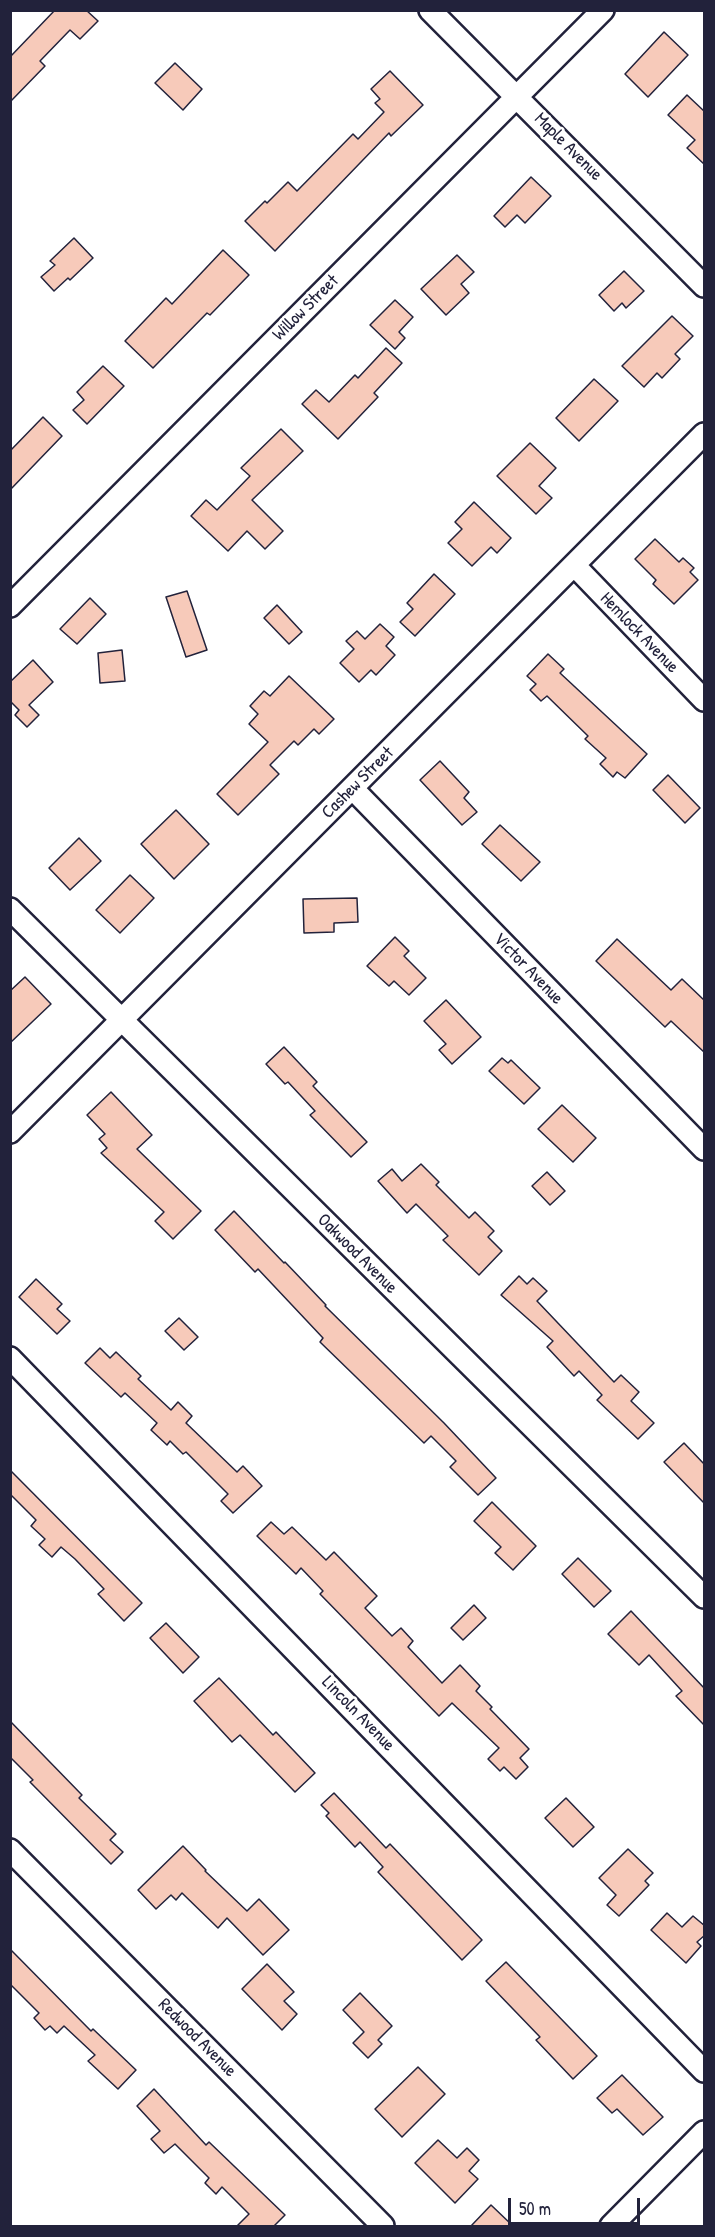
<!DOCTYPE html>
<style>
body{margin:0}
#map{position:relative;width:715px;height:2237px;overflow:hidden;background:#fff;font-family:"Patrick Hand",sans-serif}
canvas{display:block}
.frame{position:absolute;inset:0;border:12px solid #22223b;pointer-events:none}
.scale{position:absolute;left:508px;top:2198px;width:132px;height:27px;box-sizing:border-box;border:3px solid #22223b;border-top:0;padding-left:8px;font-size:18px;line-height:21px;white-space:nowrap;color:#22223b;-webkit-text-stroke:4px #fff;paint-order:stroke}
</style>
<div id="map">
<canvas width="715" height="2237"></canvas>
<div class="frame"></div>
<div class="scale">50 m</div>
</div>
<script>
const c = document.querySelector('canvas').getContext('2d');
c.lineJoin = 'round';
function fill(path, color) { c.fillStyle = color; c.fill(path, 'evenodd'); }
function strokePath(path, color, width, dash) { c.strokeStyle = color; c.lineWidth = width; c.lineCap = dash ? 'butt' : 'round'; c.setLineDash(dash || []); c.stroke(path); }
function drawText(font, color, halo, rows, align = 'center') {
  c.font = font + ' "Patrick Hand",sans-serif'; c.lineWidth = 5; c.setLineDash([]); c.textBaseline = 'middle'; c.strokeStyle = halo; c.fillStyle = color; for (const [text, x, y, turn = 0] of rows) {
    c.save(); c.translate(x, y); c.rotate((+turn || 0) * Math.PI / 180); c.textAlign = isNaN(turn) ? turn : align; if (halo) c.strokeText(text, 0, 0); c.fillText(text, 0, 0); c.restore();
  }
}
const building = new Path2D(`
 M55 10H86L98 21 80 39 70 30 40 61 45 66 10 102V57Z
 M664 32 688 55 648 97 625 74Z
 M175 63 202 89 183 110 155 83Z
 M390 71 423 105 391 136 389 133 275 251 245 221 265 201 267 203 288 182 297 191 353 134 358 139 384 112 375 103 380 99 371 89Z
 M687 95 705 112V165L687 148 695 140 668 115Z
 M531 177 551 196 525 223 517 215 505 227 494 216Z
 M74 238 93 258 70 280 68 278 54 291 41 277 55 265 50 261Z
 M223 250 249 275 210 315 207 313 153 368 125 341 166 298 172 304Z
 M457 255 474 272 461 284 469 293 446 315 421 289Z
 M624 271 644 291 626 308 622 303 614 311 599 295Z
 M395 300 413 317 399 332 405 338 395 349 370 325Z
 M672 316 693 336 675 354 680 359 662 378 657 373 644 387 622 366Z
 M386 348 402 363 374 393 378 397 338 439 302 404 316 390 329 402 355 375 358 378Z
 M103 366 124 386 87 424 73 410 84 400 77 392Z
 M594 379 618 401 579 441 556 418Z
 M43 417 62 436 10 490V451Z
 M281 429 303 451 252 500 283 531 265 549 247 531 228 551 191 516 206 500 217 510 250 476 241 468Z
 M530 443 556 468 539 486 552 498 536 514 497 476Z
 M474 502 511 538 497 553 491 547 472 566 448 543 462 529 455 522Z
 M655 539 679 562 683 558 694 568 690 572 698 580 674 604 653 584 656 580 635 559Z
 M434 574 455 594 415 636 400 622 413 609 407 603Z
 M187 591 207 650 186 657 166 597Z
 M90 598 106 614 77 644 60 629Z
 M277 605 302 632 289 644 264 618Z
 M380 624 394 637 386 646 395 655 376 675 371 670 359 682 340 663 354 649 346 641 357 631 365 639Z
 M122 650 125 681 100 683 98 653Z
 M548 654 564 669 560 673 647 754 625 778 617 772 613 777 600 764 606 758 585 739 588 736 547 696 541 701 530 690 536 684 527 676Z
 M33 660 53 682 29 705 39 715 27 727 15 715 19 710 10 701V682Z
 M289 676 334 719 319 734 314 729 298 745 294 741 270 765 279 774 238 815 217 794 268 742 249 724 258 714 250 706 264 691 270 696Z
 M440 761 469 792 464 798 477 812 462 825 420 780Z
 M668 775 700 808 685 823 653 790Z
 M176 810 209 844 174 879 141 844Z
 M500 825 540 862 521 881 482 844Z
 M79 838 101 861 70 890 49 868Z
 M130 875 154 898 120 933 96 910Z
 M357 898 358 922 334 923V932L304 933 303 899Z
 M395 937 409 951 404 956 426 978 409 995 394 981 389 986 367 966Z
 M617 939 671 990 682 979 705 1001V1053L671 1021 665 1027 596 961Z
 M25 977 51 1004 10 1043V991Z
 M446 1000 481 1037 452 1064 439 1050 446 1044 424 1021Z
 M284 1047 317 1082 313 1086 367 1142 351 1157 310 1115 315 1111 288 1082 285 1084 266 1064Z
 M502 1058 508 1063 511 1060 540 1088 524 1104 489 1071Z
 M111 1092 152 1135 137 1149 201 1211 173 1239 155 1221 164 1212 101 1153 107 1148 99 1139 105 1134 87 1115Z
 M562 1105 596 1138 573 1162 538 1129Z
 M421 1164 439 1182 436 1185 469 1218 475 1212 494 1231 488 1237 502 1251 479 1275 443 1240 448 1236 416 1204 407 1213 378 1181 392 1169 402 1181Z
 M547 1172 565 1191 550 1205 532 1186Z
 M234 1211 284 1263 285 1262 326 1305 325 1306 444 1423 496 1478 478 1495 450 1467 456 1461 431 1436 424 1443 320 1342 323 1338 258 1269 255 1272 215 1230Z
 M519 1276 527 1284 533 1278 547 1291 537 1301 614 1382 621 1375 639 1392 631 1401 654 1423 638 1439 597 1400 602 1395 579 1371 574 1376 547 1347 553 1341 501 1295Z
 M36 1279 62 1304 57 1309 70 1321 57 1334 19 1297Z
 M179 1318 198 1337 184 1350 165 1331Z
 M100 1348 110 1358 116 1352 141 1376 138 1379 171 1410 178 1402 192 1416 186 1423 237 1472 243 1466 262 1486 233 1513 221 1501 228 1494 186 1452 183 1454 170 1441 167 1445 151 1430 157 1423 125 1393 121 1397 85 1363Z
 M684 1443 705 1465V1504L664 1462Z
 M10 1470 142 1603 124 1621 98 1594 104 1589 75 1559 61 1547 52 1557 39 1545 45 1539 31 1526 36 1520 10 1494Z
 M492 1502 536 1546 513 1570 495 1553 501 1547 474 1521Z
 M271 1522 284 1534 292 1527 326 1560 334 1552 377 1596 365 1608 392 1636 401 1628 413 1641 408 1647 442 1683 460 1665 480 1686 476 1691 492 1707 490 1709 529 1749 520 1758 528 1767 516 1779 504 1767 500 1771 488 1759 499 1748 452 1703 439 1716 320 1594 323 1591 301 1568 296 1574 257 1536Z
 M578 1558 611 1591 594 1607 562 1574Z
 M474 1605 486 1618 463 1640 451 1628Z
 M631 1611 705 1689V1726L676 1696 682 1691 649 1655 639 1665 608 1634Z
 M166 1623 199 1657 183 1673 150 1638Z
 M219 1678 273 1735 276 1732 315 1773 295 1792 240 1735 232 1742 194 1701Z
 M10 1721 82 1795 79 1798 116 1834 110 1840 123 1852 111 1864 30 1782 33 1780 10 1757Z
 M334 1793 386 1848 390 1844 482 1940 462 1960 378 1872 383 1867 360 1842 355 1847 326 1816 329 1813 321 1805Z
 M566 1798 594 1827 573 1847 545 1818Z
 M183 1846 206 1870 205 1871 247 1911 259 1899 289 1930 263 1955 227 1918 218 1928 182 1893 176 1900 171 1895 156 1909 138 1890Z
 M628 1849 653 1873 645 1881 649 1885 619 1916 607 1905 616 1895 599 1878Z
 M667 1913 682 1927 693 1916 705 1926V1935L697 1942 701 1946 686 1963 651 1930Z
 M10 1949 91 2031 93 2029 136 2070 118 2089 88 2061 95 2055 64 2026 57 2033 50 2026 45 2030 34 2018 39 2013 10 1984Z
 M506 1962 597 2056 573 2079 536 2040 540 2037 486 1981Z
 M267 1964 294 1992 284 2001 297 2014 282 2030 242 1989Z
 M360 1993 392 2026 378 2040 382 2044 368 2058 353 2043 364 2032 343 2010Z
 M418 2067 445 2094 402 2137 375 2109Z
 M622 2075 663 2117 643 2135 617 2109 612 2113 597 2098Z
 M154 2089 206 2145 209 2142 285 2215 274 2226H237L249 2214 222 2187 216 2194 205 2183 209 2178 175 2144 164 2153 151 2139 160 2131 137 2106Z
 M438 2140 457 2158 467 2148 479 2160 469 2171 478 2179 455 2203 415 2163Z
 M491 2205 513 2226H471Z`);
const minor = new Path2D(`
 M430 10 704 286
 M574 565 704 700
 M10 606 603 10
 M352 788 704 1149
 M10 909 704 1597
 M10 1132 704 434
 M10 1358 704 2071
 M10 1850 383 2226
 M611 2226 704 2132`);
const streetNames = [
 ["Maple Avenue",568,147,45],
 ["Willow Street",306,308,-45],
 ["Hemlock Avenue",639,633,46],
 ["Cashew Street",358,783,-45],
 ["Victor Avenue",528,969,46],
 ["Oakwood Avenue",357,1254,45],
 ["Lincoln Avenue",358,1714,46],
 ["Redwood Avenue",197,2038,45]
];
fill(building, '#f7caba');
strokePath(building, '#22223b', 1.5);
strokePath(minor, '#22223b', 26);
strokePath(minor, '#fff', 21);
drawText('18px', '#22223b', '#fff', streetNames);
</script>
